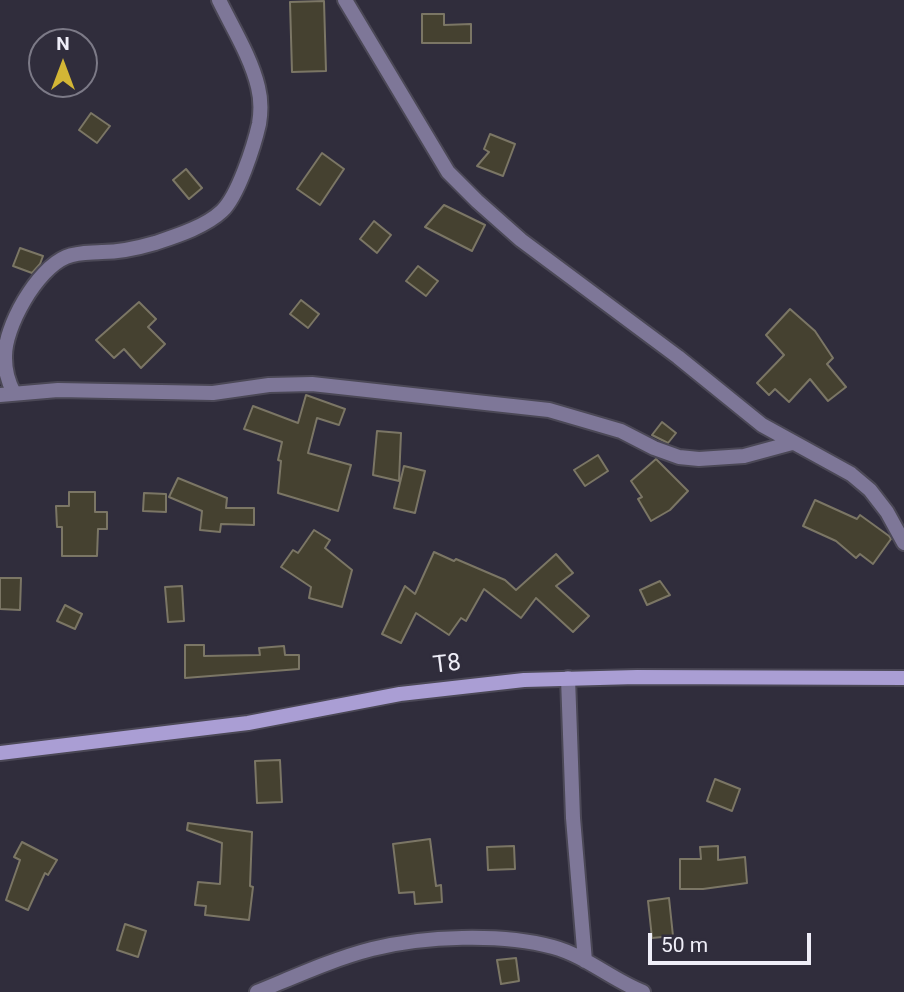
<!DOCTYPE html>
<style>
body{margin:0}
#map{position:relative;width:904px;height:992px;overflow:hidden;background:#302d3c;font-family:Roboto,sans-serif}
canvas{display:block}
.north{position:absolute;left:28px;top:28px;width:70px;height:70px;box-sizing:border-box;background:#302d3c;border:2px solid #7c7a87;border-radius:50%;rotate:0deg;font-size:19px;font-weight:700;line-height:28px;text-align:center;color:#efeef8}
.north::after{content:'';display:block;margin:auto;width:24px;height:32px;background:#d3b635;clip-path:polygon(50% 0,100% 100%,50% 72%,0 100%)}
.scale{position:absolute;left:648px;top:933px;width:163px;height:32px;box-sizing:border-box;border:4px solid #efeef8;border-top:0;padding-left:9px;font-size:21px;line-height:24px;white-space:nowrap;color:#efeef8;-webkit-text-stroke:5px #302d3c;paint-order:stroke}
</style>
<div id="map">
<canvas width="904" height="992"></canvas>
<div class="north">N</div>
<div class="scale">50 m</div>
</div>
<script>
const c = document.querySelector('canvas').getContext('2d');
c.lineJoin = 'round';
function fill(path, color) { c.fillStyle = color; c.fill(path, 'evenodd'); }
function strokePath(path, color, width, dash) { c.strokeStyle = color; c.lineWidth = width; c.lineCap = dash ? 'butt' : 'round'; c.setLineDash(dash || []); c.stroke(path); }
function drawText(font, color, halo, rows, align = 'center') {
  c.font = font + ' Roboto,sans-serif'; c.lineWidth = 6; c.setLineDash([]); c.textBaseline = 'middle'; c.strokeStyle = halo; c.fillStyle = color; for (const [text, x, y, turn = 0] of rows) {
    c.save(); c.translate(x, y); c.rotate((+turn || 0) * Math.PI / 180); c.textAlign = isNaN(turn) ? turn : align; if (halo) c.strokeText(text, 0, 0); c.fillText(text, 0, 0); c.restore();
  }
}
const building = new Path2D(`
 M324 1 326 71 292 72 290 2Z
 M422 14H444V25L471 24V43H422Z
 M91 113 110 126 97 143 79 130Z
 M490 134 515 144 503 176 477 166 489 152 484 149Z
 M322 153 344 169 320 205 297 189Z
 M186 169 202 188 189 199 173 180Z
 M444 205 485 225 472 251 425 227Z
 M374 221 391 235 377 253 360 239Z
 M20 248 43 256 40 264 32 273 13 266Z
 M418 266 438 281 426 296 406 281Z
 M301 300 319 314 308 328 290 314Z
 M139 302 156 319 148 327 165 344 141 368 124 349 114 358 96 340Z
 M790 309 815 331 833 358 827 364 846 387 828 401 810 379 789 402 775 389 769 395 757 383 784 355 766 335Z
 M306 395 345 409 339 425 317 418 308 453 351 465 338 511 278 493 281 461 278 460 282 442 244 429 253 406 298 423Z
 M662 422 676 433 668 443 652 435Z
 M377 431 401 433 399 481 373 475Z
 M598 455 608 471 585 486 574 470Z
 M656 459 688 491 670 510 651 521 638 499 642 497 631 481Z
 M404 466 425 471 415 513 394 508Z
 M178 478 227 498 226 508H254V525L221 524 220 532 200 530 202 511 169 497Z
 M69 492H95V512H107V529H98L97 556H62V527H57L56 506H69Z
 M144 493 166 494V512L143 511Z
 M815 500 857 519 860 515 889 536 891 539 873 564 860 554 856 558 836 541 803 526Z
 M314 530 330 540 325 548 352 570 342 607 309 598 311 587 281 567 293 550 298 553Z
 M434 552 454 561 456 559 505 580 516 590 556 554 573 573 556 586 589 616 573 632 536 598 521 618 484 589 466 621 461 618 449 635 416 613 401 643 382 634 405 586 415 594Z
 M0 578H21L20 610 0 609Z
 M660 581 670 595 647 605 640 590Z
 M182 586 184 621 168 622 165 587Z
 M65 605 82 614 75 629 57 621Z
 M185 645H204V656L260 655 259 648 284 646 285 655H299V669L185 678Z
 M280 760 282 802 257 803 255 761Z
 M715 779 740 789 732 811 707 801Z
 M188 823 252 832 250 886 253 887 249 920 205 915 206 906 195 905 198 882 220 884 222 843 187 830Z
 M430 839 436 886 441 885 442 902 415 904 414 892 399 893 393 844Z
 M22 842 57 860 48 875 45 873 28 910 6 900 20 860 14 857Z
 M514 846 515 869 488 870 487 847Z
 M718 846V860L745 857 747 883 703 889H680V859H701L700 847Z
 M669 898 673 936 652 938 648 901Z
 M125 924 146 931 138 957 117 950Z
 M516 958 519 981 501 984 497 960Z`);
const street = new Path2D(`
 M345 0 448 172 477 201 521 240 678 357 762 425 851 474 870 490 887 512 904 543
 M14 393C8 382 5 371 5 358 4 327 37 269 66 257 78 252 89 253 102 252 120 252 138 248 155 243 176 236 205 227 222 211 238 196 254 146 259 124 261 112 261 99 258 87 251 57 232 27 219 0
 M0 395 58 390 213 393 269 385 312 384 549 410 621 431 654 448 679 457 699 459 744 456 792 443
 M568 678 573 818 585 961
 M257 992C294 977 333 959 372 949 424 936 501 933 553 947 586 956 612 980 643 992`);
const secondary = new Path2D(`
 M0 753 248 723 400 694 524 680 637 677 904 678`);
const streetNames = [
 ["T8",447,665,-7]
];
fill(building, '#454130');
strokePath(building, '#7b7665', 2);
strokePath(street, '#4b4856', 18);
strokePath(secondary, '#4b4856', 18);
strokePath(street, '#7e7798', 14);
strokePath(secondary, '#aa9ed4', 14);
drawText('24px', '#efeef8', '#302d3c', streetNames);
</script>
